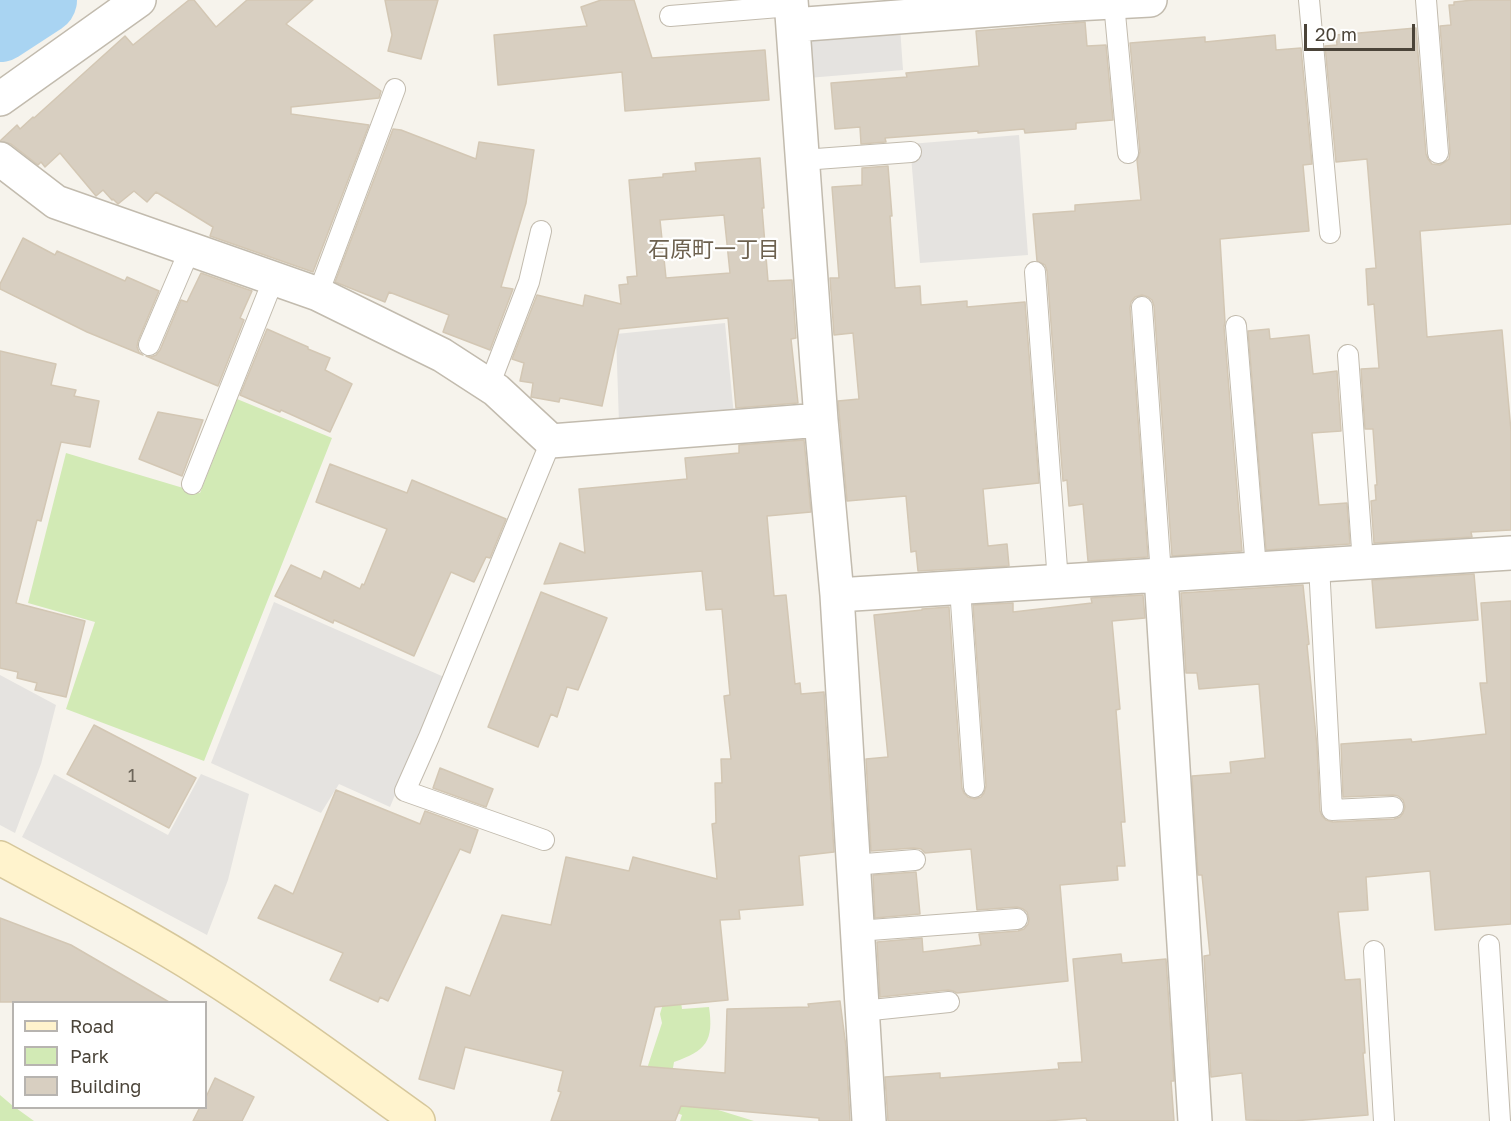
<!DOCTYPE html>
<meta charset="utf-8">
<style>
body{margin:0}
#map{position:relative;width:1511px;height:1121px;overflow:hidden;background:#f6f3ec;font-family:"Golos Text",sans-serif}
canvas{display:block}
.legend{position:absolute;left:12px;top:1001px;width:195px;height:108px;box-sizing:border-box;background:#fff;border:2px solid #b7b4b0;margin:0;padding:8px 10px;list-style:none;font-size:18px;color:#4b4439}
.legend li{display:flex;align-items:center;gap:12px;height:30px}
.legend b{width:30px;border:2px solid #b7b4b0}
.scale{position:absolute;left:1304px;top:24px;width:111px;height:27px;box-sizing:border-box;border:3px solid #4b4439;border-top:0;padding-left:8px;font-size:18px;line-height:21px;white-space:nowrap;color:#4b4439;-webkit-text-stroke:4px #fff;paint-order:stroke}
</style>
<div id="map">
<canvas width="1511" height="1121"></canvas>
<ul class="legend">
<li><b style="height:8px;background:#fff3cd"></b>Road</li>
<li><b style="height:16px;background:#d2eab5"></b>Park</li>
<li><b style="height:16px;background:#d8cfc1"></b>Building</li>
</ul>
<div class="scale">20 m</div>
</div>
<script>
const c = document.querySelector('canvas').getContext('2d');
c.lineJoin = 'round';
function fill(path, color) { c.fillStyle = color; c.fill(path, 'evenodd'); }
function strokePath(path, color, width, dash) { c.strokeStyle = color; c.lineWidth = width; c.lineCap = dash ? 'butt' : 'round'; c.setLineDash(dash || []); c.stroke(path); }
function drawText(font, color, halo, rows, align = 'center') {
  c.font = font + ' "Golos Text","Noto Sans JP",sans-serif'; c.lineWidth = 4.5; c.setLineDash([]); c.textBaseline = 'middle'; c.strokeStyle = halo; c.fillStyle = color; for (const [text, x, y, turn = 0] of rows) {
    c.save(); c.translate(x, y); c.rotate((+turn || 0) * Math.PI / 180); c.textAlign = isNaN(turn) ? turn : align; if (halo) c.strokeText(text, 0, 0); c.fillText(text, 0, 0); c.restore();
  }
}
const green = new Path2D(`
 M237 399 332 438 204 761 66 709 95 622 28 603 66 453 200 493Z
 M674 966 678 979 682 1009 709 1007C714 1041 706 1051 674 1062L671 1080 689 1101 754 1121H680L682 1115 660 1106 637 1099 662 1023 660 1014Z
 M0 1095 13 1106 14 1108H16L34 1121H0Z`);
const parking = new Path2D(`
 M900 27 903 70 808 78 805 34Z
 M1019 135 1028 255 920 263 910 144Z
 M725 323 734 416 619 423 616 334Z
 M274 602 444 677 390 807 339 784 321 813 211 763Z
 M0 675 56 705 41 764 15 833 0 825Z
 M54 774 168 835 201 774 249 794 228 880 207 935 22 837Z`);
const river = new Path2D(`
 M0 28 43 0`);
const building = new Path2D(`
 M189 0H194L216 27 247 0H313L286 24 381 91 379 98 291 107V114L369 125 313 272 210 236 213 227 156 192 147 202 134 191 118 204 113 199 112 200 103 190 96 196 60 153 45 167 41 162 38 165 11 144 0 141 17 125 20 129 33 117 34 118 125 36 133 45Z
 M385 0H438L421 59 388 51 392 35Z
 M601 0H634L652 58 765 50 769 100 625 111 622 72 498 85 494 35 587 26 581 7Z
 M1473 0H1511V224L1420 231 1427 337 1502 330 1511 431V530L1471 532 1472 537 1374 543 1371 501 1376 500 1375 485H1377L1373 429H1365L1361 369 1379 368 1374 304 1368 305 1366 269 1376 268 1367 159 1336 162 1325 46 1337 45 1336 35 1416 28 1426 154 1428 159 1432 164 1440 165 1445 162 1449 159 1450 152 1440 26 1451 25 1449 5H1454V2Z
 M1085 22 1087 46 1106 45 1113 120 1076 123V129L1025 133 1024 129 978 133V131L885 138 886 142 861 144 860 127 835 129 831 83 907 77 906 73 979 66 976 31Z
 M1275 35 1276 50 1301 48 1312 164 1303 165 1309 231 1220 239 1225 322 1224 327 1242 551 1172 556 1154 306 1152 300 1148 297 1142 295 1135 297 1131 302 1130 308 1148 557 1088 561 1083 504 1069 506 1067 480 1063 481 1047 271 1045 265 1037 261 1033 214 1075 211V205L1141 200 1137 160 1140 152 1130 43 1205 37V42Z
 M393 129 401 130 476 159 479 142 534 150 526 203 501 287 513 289 490 350 443 332 449 315 389 292 385 302 335 282Z
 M760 158 764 208H762L768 281 792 280 796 338 791 339 798 403 736 408 728 318 619 329 602 406 560 398 559 402 531 397 533 383 520 381 524 363 512 359 537 295 583 306 585 295 621 304 619 285 628 284 627 277 637 276 629 180 663 177V174L696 171 695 163ZM724 215 730 273 666 278 660 220Z
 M888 166 892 216H890L895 288 920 286 921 305 967 301V307L1025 302 1039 483 983 489 988 546 1007 544 1009 566 918 571 916 551 911 552 906 496 847 501 838 401 859 399 853 333 834 335 830 278H839L832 187 862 185V168Z
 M23 238 55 255 57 251 125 281 127 277 159 291 138 341 137 347 139 352 143 355 87 332 0 289V284Z
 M201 273 252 291 240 318 244 320 218 386 146 356 151 357 156 355 160 350 181 300 187 302Z
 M267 329 308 347V349L330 358 325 370 352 384 330 432 281 410 280 412 240 395Z
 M1269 329 1270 339 1309 335 1313 374 1337 371 1341 431 1312 433 1319 505 1347 503 1350 544 1266 550 1248 331Z
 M0 351 56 364 51 385 76 390 74 396 99 401 90 447 61 442 41 521 37 520 16 603 85 621 66 697 35 690 37 683 17 678 18 672 0 668Z
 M158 412 203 420 182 476 139 459Z
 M804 440 811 512 767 516 774 596 786 595 795 684 800 683 801 694 824 692 834 852 799 856 803 905 739 910 740 919 720 920 728 1000 655 1007 640 1066 725 1073 727 1009 809 1007 808 1004 840 1001 846 1047 850 1121H819V1118L681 1106 675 1121H551L561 1092 558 1091 563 1071 465 1047 454 1089 419 1079 446 987 470 996 502 915 551 925 566 857 629 871 633 857 717 879 712 824 716 823 715 783H722L721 759H731L724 696 730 695 722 609 706 610 702 571 544 584 560 543 585 553 579 489 687 479 685 458 739 453V445Z
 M330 464 407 493 412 480 506 519 490 558 486 557 474 582 451 572 414 656 334 620 333 623 275 596 291 565 321 579 324 571 360 589 362 584 364 585 387 529 316 502Z
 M1474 574 1478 620 1376 628 1372 580Z
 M1303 585 1309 644 1307 645 1317 746 1320 811 1322 816 1326 820 1333 822 1394 819 1400 817 1403 813 1405 807 1403 800 1398 796 1393 795 1343 797 1341 744 1411 739 1412 742 1486 734 1480 683H1487L1481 603 1511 601V924L1435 930 1430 871 1366 877 1368 910 1338 912 1345 980 1360 979 1365 1053H1363L1368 1115 1293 1121 1246 1120 1242 1073 1211 1077 1204 956 1210 955 1202 875H1198L1192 776 1231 773 1230 762 1265 758 1259 684 1199 689 1197 673H1186L1181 593Z
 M541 592 607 618 578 690 567 687 557 717 551 714 538 747 488 727Z
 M1143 595 1145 618 1112 621 1120 709 1116 710 1125 822H1121L1125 866H1117L1118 880 1060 885 1068 981 957 993 953 991 948 990 880 997 877 942 922 938 923 952 981 945 979 934 1018 931 1024 929 1028 924 1029 919 1027 912 1023 909 1017 907 977 910 971 849 925 853 921 849 914 848 871 851 866 759 888 757 874 615 922 610V609L949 607 962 788 964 793 968 797 975 799 981 797 984 793 986 786 973 605 1013 603V612L1092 603 1091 598Z
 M94 725 196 778 169 828 67 774Z
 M440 768 493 789 486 807 433 788Z
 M336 790 420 824 425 811 478 830 470 853 460 849 388 1001 380 997 378 1002 330 980 343 953 258 918 275 885 293 894Z
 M916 872 920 914 875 918 873 875Z
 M0 918 71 945 169 1002H0Z
 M1121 954 1122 963 1166 959 1174 1081H1171L1174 1121H1087L1086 1118 1045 1121H888L885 1077 940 1073V1078L1059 1069 1058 1063 1082 1062 1073 959Z
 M215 1078 254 1097 242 1121H193L200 1107H206V1097Z`);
const lane = new Path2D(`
 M1309 0 1330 233
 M1426 0 1438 153
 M1114 3 1128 153
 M670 16 791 6
 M803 160 911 152
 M1035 272 1058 582
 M318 294 395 89
 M1142 307 1161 575
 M1236 326 1256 569
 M149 345 190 249
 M1348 355 1363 563
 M489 386 529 282 541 231
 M192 484 274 278
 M1319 565 1332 810 1393 807
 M960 588 974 787
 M544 840 405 791 429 737 551 441
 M853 865 915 860
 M857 931 1017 919
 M1489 945 1500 1121
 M1374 951 1384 1121
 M862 1011 949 1002`);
const street = new Path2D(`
 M791 0 821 420 837 595 869 1121
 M793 25 1056 5 1150 0
 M0 99 139 0
 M0 159 56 202 318 294 442 355 496 390 551 441 821 420
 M837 595 1161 575
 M1195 1121 1161 575 1511 553`);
const secondary = new Path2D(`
 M0 858C68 895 138 930 204 972 277 1018 347 1070 418 1121`);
const numberNames = [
 ["1",132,776]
];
const neighbourhoodNames = [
 ["石原町一丁目",714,250]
];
fill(green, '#d2eab5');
fill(parking, '#e5e3e0');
strokePath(river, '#a9d4f2', 68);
fill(building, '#d8cfc1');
strokePath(building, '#d3c7b4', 1.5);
strokePath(lane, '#c2bbae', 22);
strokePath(street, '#c2bbae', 36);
strokePath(secondary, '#d6c79b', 36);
strokePath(lane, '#fff', 20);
strokePath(street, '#fff', 33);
strokePath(secondary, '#fff3cd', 33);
drawText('18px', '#6e675b', null, numberNames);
drawText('22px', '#6e6250', '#fff', neighbourhoodNames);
</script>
